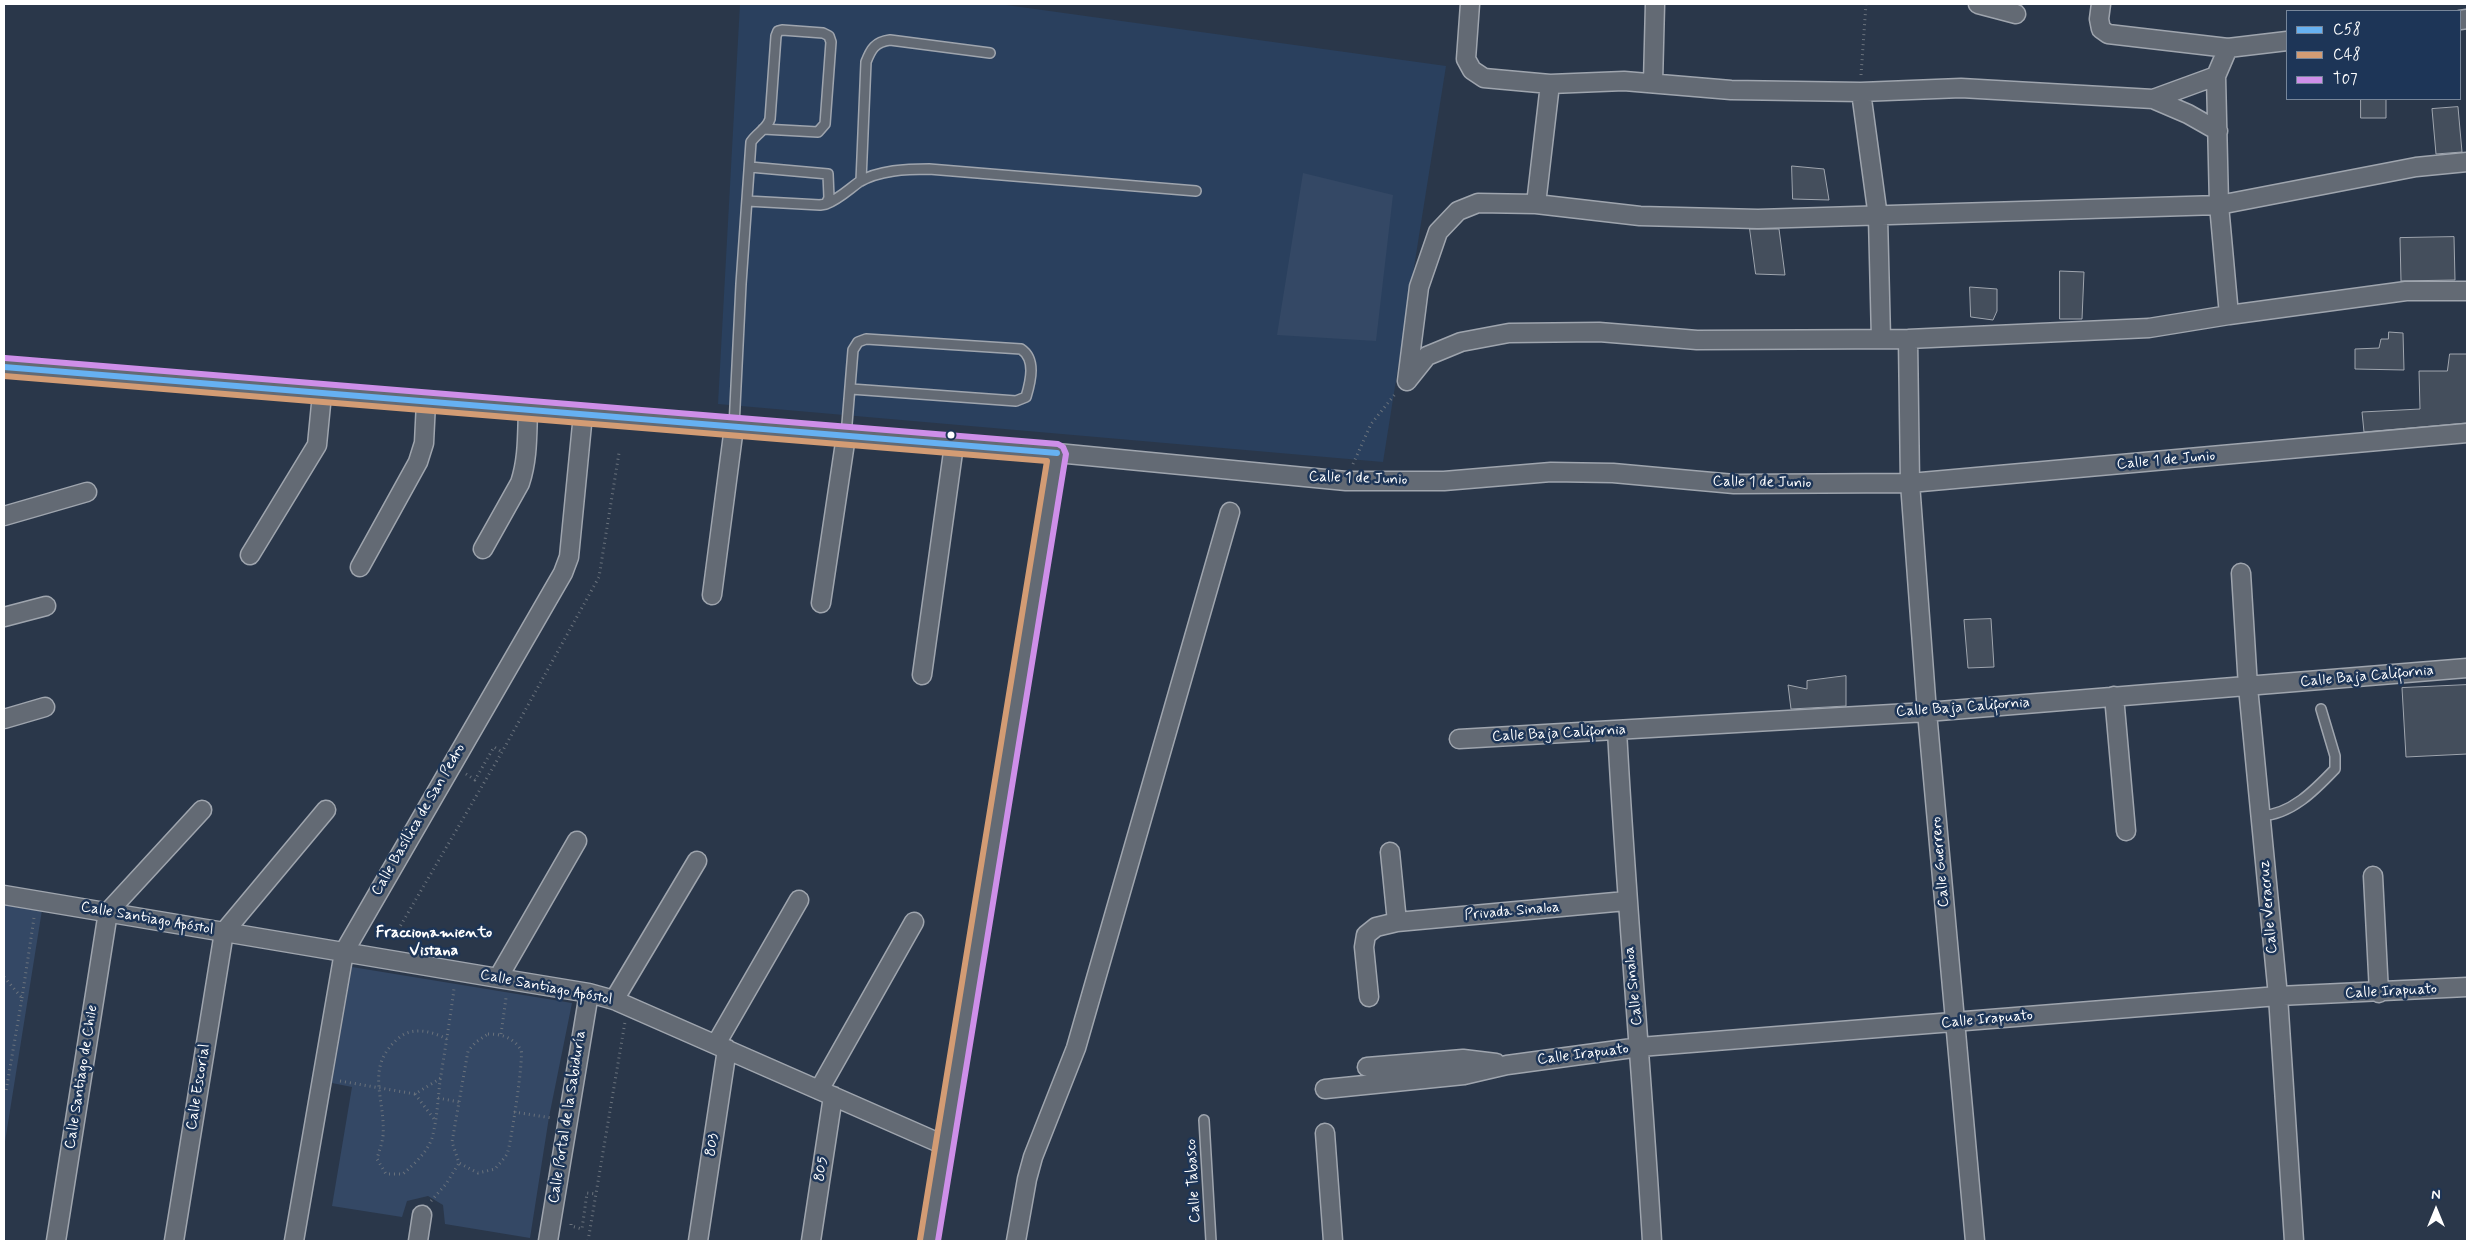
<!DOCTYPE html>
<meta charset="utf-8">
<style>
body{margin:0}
#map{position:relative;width:2471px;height:1245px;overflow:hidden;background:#2a374a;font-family:Mynerve,sans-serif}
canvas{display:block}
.frame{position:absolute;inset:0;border:5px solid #fff;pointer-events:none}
.legend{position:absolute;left:2286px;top:10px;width:175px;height:90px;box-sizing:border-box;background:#1d3557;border:1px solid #77869a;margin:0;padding:6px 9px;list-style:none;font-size:15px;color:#fff}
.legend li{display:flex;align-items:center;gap:10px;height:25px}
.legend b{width:25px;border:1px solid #77869a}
.north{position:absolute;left:2411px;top:1185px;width:50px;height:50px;-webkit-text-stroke:4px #1d3557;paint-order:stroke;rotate:0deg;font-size:14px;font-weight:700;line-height:20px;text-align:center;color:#fff}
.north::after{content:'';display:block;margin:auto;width:18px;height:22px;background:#fff;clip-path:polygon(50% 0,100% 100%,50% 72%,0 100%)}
</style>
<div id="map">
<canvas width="2471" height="1245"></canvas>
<div class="frame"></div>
<ul class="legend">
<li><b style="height:6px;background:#66b1f2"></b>C58</li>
<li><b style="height:6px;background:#d39c74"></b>C48</li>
<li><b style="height:6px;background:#ce8fe9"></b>T07</li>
</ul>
<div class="north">N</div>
</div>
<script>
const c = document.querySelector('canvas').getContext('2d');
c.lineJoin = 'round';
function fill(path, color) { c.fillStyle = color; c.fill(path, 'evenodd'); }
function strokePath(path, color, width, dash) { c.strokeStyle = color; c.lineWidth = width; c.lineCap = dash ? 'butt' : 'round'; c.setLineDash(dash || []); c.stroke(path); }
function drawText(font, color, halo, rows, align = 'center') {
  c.font = font + ' Mynerve,sans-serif'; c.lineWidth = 5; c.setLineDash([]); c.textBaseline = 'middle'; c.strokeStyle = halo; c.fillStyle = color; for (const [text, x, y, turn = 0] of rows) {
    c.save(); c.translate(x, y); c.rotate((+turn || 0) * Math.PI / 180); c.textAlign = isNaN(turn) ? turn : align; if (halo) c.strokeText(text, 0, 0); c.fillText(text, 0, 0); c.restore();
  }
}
const built = new Path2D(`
 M740 4H999L1446 66 1383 462 718 404Z`);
const green = new Path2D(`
 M1303 173 1393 195 1376 341 1277 335Z
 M4 904 42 910 4 1148Z
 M352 967 572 1003 549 1117 530 1238 445 1224 443 1205 428 1196 407 1201 402 1217 332 1206 352 1087 332 1083Z`);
const building = new Path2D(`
 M2361 99H2386V118H2361Z
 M2458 107 2462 152 2436 154 2432 109Z
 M1792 166 1824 169 1829 200 1793 199Z
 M1750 229H1779L1785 275 1756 274Z
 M2454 237 2455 280 2401 281 2400 238Z
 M2060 271 2084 272 2082 319H2060Z
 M1970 287 1997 289V311L1993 320 1971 317Z
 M2389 332 2403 333 2404 370 2355 369V349L2379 348 2381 339H2388Z
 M2450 354H2467V423L2364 432 2362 412 2420 409 2419 371H2447Z
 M1991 619 1994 667 1968 668 1964 620Z
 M1846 676V706L1791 709 1788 685 1807 689V681Z
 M2467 685V754L2406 757 2402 688Z`);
const path = new Path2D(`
 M1861 75 1866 4
 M1353 464 1371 424 1396 393
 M466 774 475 780 494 747 502 752
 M398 930 502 752 599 577 619 453
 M4 977 22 998 6 1091H4
 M22 998 34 918
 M488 1034C501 1034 513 1037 521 1050 524 1056 511 1145 507 1154 504 1159 499 1164 495 1169L478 1173 459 1163 452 1142 468 1051 476 1042Z
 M501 1034 506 998
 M447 1039C433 1032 414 1026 400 1037 363 1067 386 1098 383 1136 382 1144 379 1151 377 1159L386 1174H403C414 1164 427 1153 432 1138 437 1120 438 1099 440 1081 445 1050 450 1019 454 989
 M340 1081 415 1094 441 1078
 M415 1094 434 1119
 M438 1098 459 1102
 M514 1112 552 1118
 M431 1201 446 1184 459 1163
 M571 1224V1226L582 1229 587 1193 596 1194
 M588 1241 625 1022`);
const service = new Path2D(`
 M861 181 866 62C871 49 875 42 890 40L990 53
 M747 201 820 205 826 204 829 198 828 174 750 167
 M826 204C839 199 848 190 859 182 879 170 907 169 929 169L1196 191
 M734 427 741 284 751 142C757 133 767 129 770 119L776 36 778 31 782 30 823 33 829 36 831 42 825 124 818 132 763 129
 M846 436 853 350 858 342 866 339 1021 349C1036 359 1031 380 1026 397L1016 401 851 389
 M2260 816C2291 815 2315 790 2335 769V756L2321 709
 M1204 1120 1211 1241`);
const minor = new Path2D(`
 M1470 4 1466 59 1472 70 1484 78 1550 84 1624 81 1731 90 1861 92 1961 88 2153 99 2216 76
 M1978 4 2016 14
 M2101 4 2099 19 2101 29 2108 34 2228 48 2287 41
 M2460 20 2467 19
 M2228 48 2216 76 2219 205 2229 315
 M1653 83 1655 4
 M1861 92 1878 217 1881 339
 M2153 99 2188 114 2218 131
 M1536 204 1550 84
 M1908 339 1910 483 1927 712 1975 1241
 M4 367 1057 453 1346 481H1444L1551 472 1613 473 1734 484 1910 483 2467 433
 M1407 381 1419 287 1438 232 1458 211 1478 203 1536 204 1640 216 1758 219 2219 205 2416 167 2467 162
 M1407 381 1427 356 1461 342 1509 333 1599 332 1697 340 1908 339 2149 328 2229 315 2406 291H2467
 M4 516 87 492
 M483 549 520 483C528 459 527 435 528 410
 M250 555 317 445 322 394
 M360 567 418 462 424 443 426 402
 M2241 573 2248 687 2278 996 2294 1241
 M712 595 734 427
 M821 603 846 436
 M4 617 46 606
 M922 675 954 445
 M2114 696 2126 831
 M4 719 45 707
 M1617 730C1626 901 1642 1071 1652 1241
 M1459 739 1927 712 2467 668
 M1390 852 1397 922
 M2373 876 2379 993
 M4 895 498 978 589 993 614 1000 944 1145
 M498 978 577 841
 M1369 997 1364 947 1366 935 1376 927 1397 922 1626 901
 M614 1000 697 861
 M716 1044 799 900
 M1367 1067 1463 1059 1496 1063
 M1325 1089 1464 1075 1507 1065 1640 1047 2278 996 2467 987
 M819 1090 914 922
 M1325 1133 1333 1241
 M56 1241 108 912 202 810
 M174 1241 224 932 326 810
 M294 1241 344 952 563 573 569 557 583 414
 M418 1241 422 1215
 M548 1241 589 993
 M698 1241 727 1049
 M811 1241 833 1096
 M929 1241 1057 453
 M1016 1241 1027 1179 1033 1157 1076 1048 1230 512`);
const bus1 = new Path2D(`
 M4 367 1057 453`);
const bus2 = new Path2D(`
 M4 376 1047 461 920 1240`);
const bus3 = new Path2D(`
 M5 358 1058 444 1063 447 1066 454 938 1241`);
const markers = [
 [951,435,4.5,"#fff"]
];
const streetNames = [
 ["Calle 1 de Junio",2166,461,-5],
 ["Calle 1 de Junio",1358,479,2],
 ["Calle 1 de Junio",1762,483,1],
 ["Calle Baja California",2367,677,-5],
 ["Calle Baja California",1963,708,-4],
 ["Calle Baja California",1559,734,-3],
 ["Calle Basílica de San Pedro",419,820,-60],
 ["Calle Guerrero",1941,862,-95],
 ["Calle Veracruz",2269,907,-95],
 ["Privada Sinaloa",1512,912,-5],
 ["Calle Santiago Apóstol",147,919,10],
 ["Calle Sinaloa",1634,986,-96],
 ["Calle Santiago Apóstol",546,988,11],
 ["Calle Irapuato",2391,992,-3],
 ["Calle Irapuato",1987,1020,-5],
 ["Calle Irapuato",1583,1055,-7],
 ["Calle Santiago de Chile",82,1077,-81],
 ["Calle Escorial",199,1087,-81],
 ["Calle Portal de la Sabiduría",568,1117,-81],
 ["803",713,1145,-81],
 ["805",822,1169,-81],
 ["Calle Tabasco",1194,1181,-93]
];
const neighbourhoodNames = [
 ["Fraccionamiento",434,934],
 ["Vistana",434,952]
];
fill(built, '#2a405e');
fill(green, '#344865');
fill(building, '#444e5c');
strokePath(building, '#9fa5ae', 1);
strokePath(service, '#9fa5ae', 12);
strokePath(minor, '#9fa5ae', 21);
strokePath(path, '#6a727c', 3, [1, 4]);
strokePath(service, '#636a74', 9);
strokePath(minor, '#636a74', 18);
strokePath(bus1, '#66b1f2', 6);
strokePath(bus2, '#d39c74', 6);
strokePath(bus3, '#ce8fe9', 6);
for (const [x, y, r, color] of markers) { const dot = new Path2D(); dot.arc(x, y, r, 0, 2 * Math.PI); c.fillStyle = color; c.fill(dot); strokePath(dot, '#1d3557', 2); }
drawText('15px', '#fff', '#1d3557', streetNames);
drawText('bold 16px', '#fff', '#1d3557', neighbourhoodNames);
</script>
